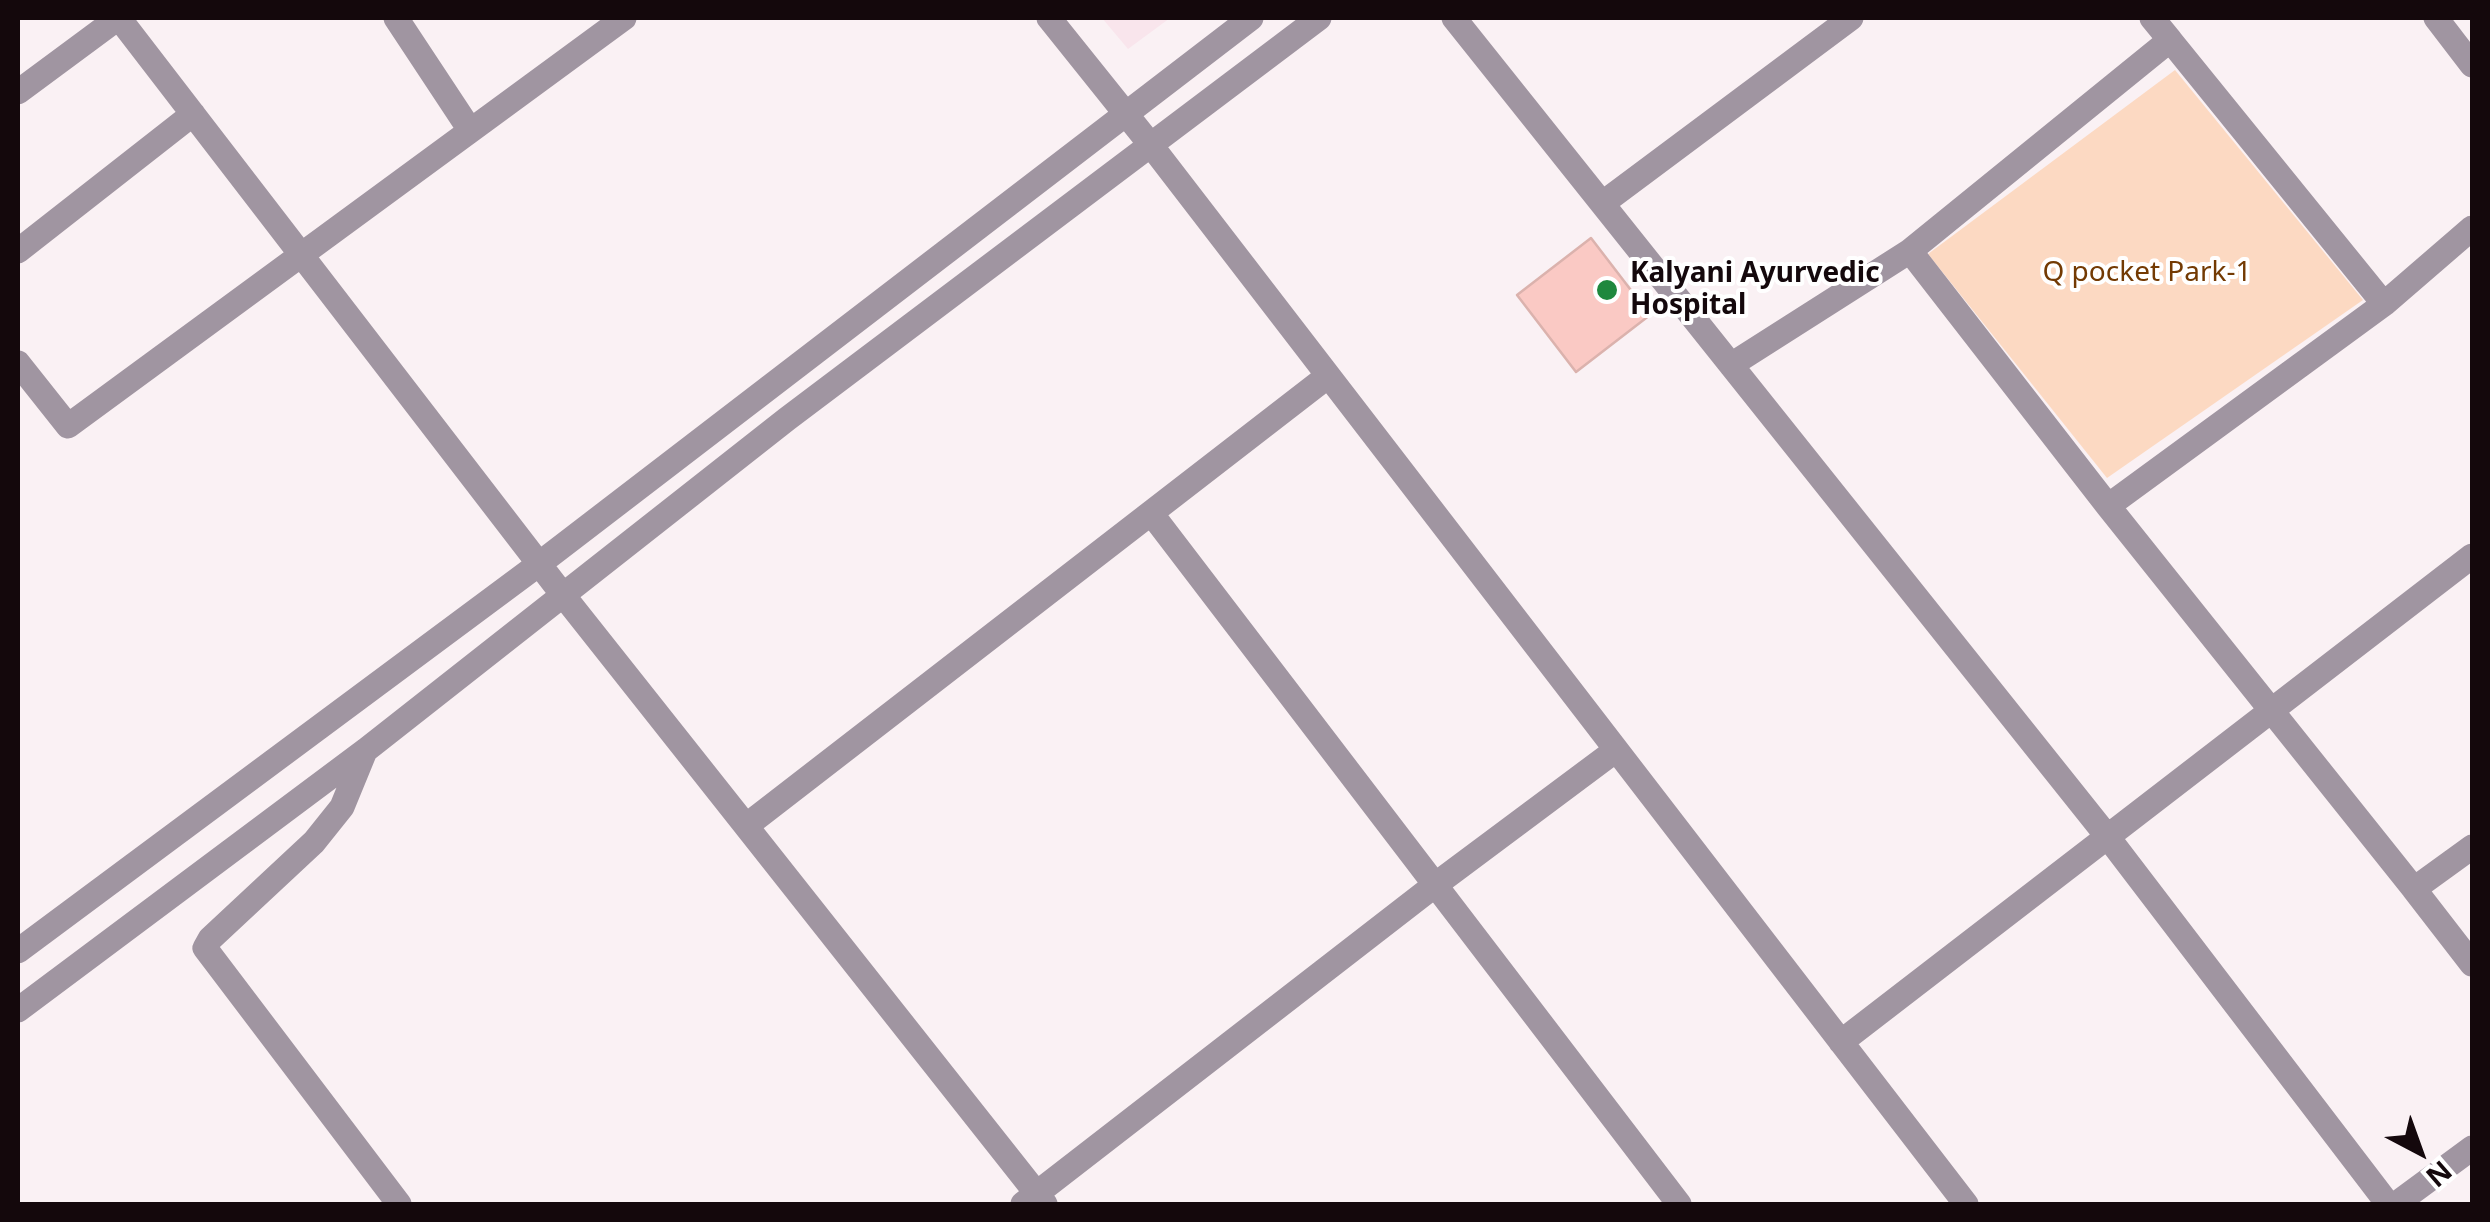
<!DOCTYPE html>
<style>
body{margin:0}
#map{position:relative;width:2490px;height:1222px;overflow:hidden;background:#faf1f4;font-family:"Noto Sans",sans-serif}
canvas{display:block}
.frame{position:absolute;inset:0;border:20px solid #14080c;pointer-events:none}
.north{position:absolute;left:2370px;top:1102px;width:100px;height:100px;-webkit-text-stroke:8px #fff;paint-order:stroke;rotate:139deg;font-size:28px;font-weight:700;line-height:40px;text-align:center;color:#14080c}
.north::after{content:'';display:block;margin:auto;width:35px;height:45px;background:#14080c;clip-path:polygon(50% 0,100% 100%,50% 72%,0 100%)}
</style>
<div id="map">
<canvas width="2490" height="1222"></canvas>
<div class="frame"></div>
<div class="north">N</div>
</div>
<script>
const c = document.querySelector('canvas').getContext('2d');
c.lineJoin = 'round';
function fill(path, color) { c.fillStyle = color; c.fill(path, 'evenodd'); }
function strokePath(path, color, width, dash) { c.strokeStyle = color; c.lineWidth = width; c.lineCap = dash ? 'butt' : 'round'; c.setLineDash(dash || []); c.stroke(path); }
function drawText(font, color, halo, rows, align = 'center') {
  c.font = font + ' "Noto Sans",sans-serif'; c.lineWidth = 8; c.setLineDash([]); c.textBaseline = 'middle'; c.strokeStyle = halo; c.fillStyle = color; for (const [text, x, y, turn = 0] of rows) {
    c.save(); c.translate(x, y); c.rotate((+turn || 0) * Math.PI / 180); c.textAlign = isNaN(turn) ? turn : align; if (halo) c.strokeText(text, 0, 0); c.fillText(text, 0, 0); c.restore();
  }
}
const built = new Path2D(`
 M1102 18H1170L1128 49Z`);
const green = new Path2D(`
 M2175 70 2363 300 2107 478 1928 254Z`);
const building = new Path2D(`
 M1591 238 1650 315 1576 372 1517 295Z`);
const minor = new Path2D(`
 M119 18 563 595 746 826 1328 376
 M396 18 470 130
 M1049 18 1150 144 1966 1204
 M1454 18 2107 836 2388 1204
 M2152 18 2170 40 1910 251 2108 506 2414 889 2472 847
 M2436 18 2472 65
 M18 92 118 18
 M1603 203 1851 18
 M18 251 193 114
 M2384 304 2472 228
 M18 363 68 426 624 18
 M1731 365 1910 251
 M2108 506 2384 304 2170 40
 M1151 513 1679 1204
 M365 751 342 807 314 842 210 939 205 948 399 1204
 M746 826 1045 1204
 M2414 889 2472 964
 M18 951 539 564 1251 18
 M18 1010 366 750 787 419 1319 18
 M1841 1042 2472 556
 M1023 1204 1435 885 1616 750
 M2396 1204 2472 1148`);
const markers = [
 [1607,290,12,"#1f883e"]
];
const parkNames = [
 ["Q pocket Park-1",2147,273]
];
const poiNames = [
 ["Kalyani Ayurvedic",1630,274],
 ["Hospital",1630,306]
];
fill(built, '#f9e5ec');
fill(green, '#fcd9c2');
fill(building, '#fac9c4');
strokePath(building, '#dbb2ad', 2.5);
strokePath(minor, '#a095a1', 25);
for (const [x, y, r, color] of markers) { const dot = new Path2D(); dot.arc(x, y, r, 0, 2 * Math.PI); c.fillStyle = color; c.fill(dot); strokePath(dot, '#fff', 4); }
drawText('28px', '#733a03', '#fff', parkNames);
drawText('bold 28px', '#14080c', '#fff', poiNames, 'left');
</script>
